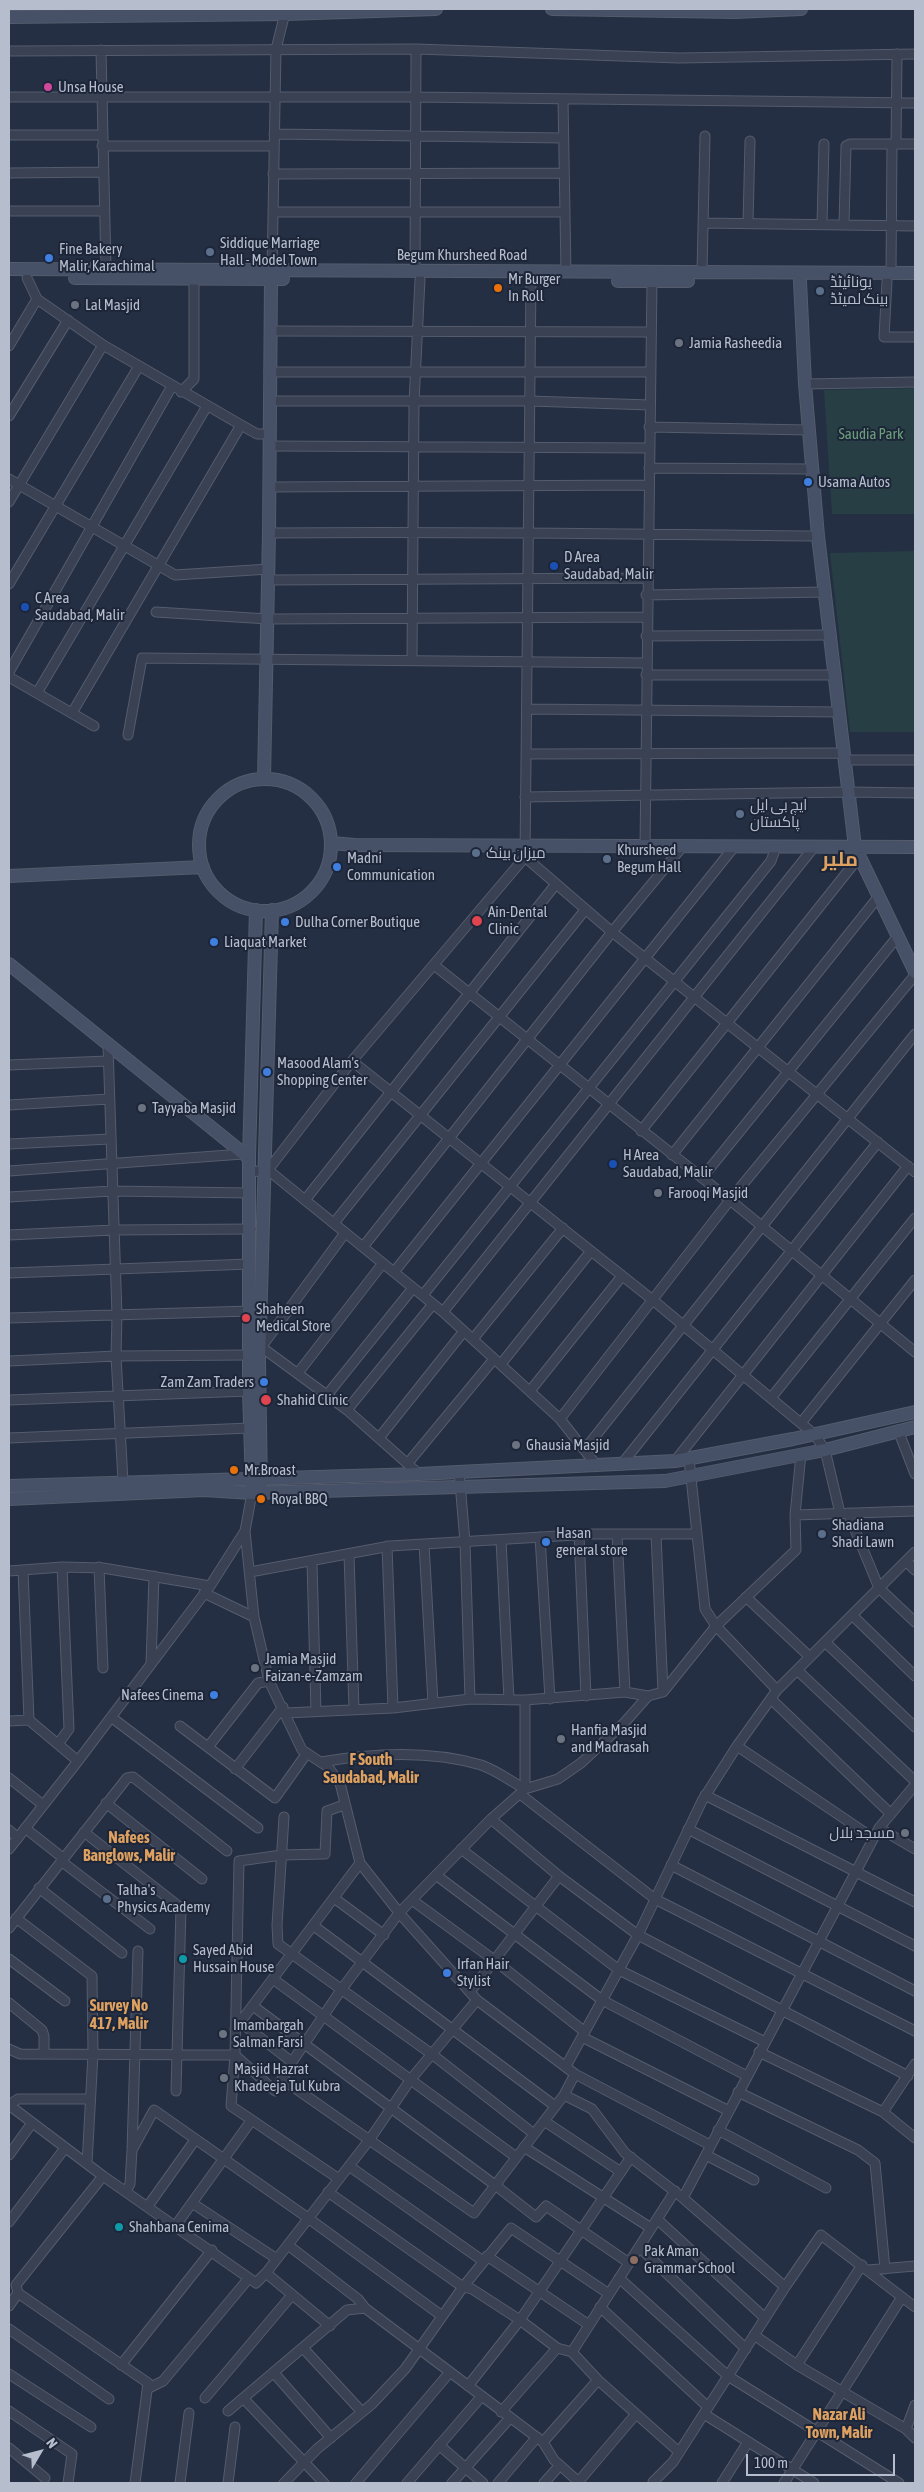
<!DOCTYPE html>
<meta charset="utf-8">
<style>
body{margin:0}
#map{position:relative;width:924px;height:2492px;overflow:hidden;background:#242f43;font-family:"Asap Condensed",sans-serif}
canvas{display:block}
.frame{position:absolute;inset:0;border:10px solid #b6bdcd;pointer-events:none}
.north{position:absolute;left:15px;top:2427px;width:50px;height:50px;-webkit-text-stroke:4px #1d2638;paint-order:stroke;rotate:53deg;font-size:14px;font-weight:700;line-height:20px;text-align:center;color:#b6bdcd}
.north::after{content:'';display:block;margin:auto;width:18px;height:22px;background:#b6bdcd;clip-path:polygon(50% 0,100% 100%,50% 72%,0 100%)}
.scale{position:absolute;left:746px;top:2454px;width:149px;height:22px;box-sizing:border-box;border:2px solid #b6bdcd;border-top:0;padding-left:6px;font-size:15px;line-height:18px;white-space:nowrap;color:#b6bdcd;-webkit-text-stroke:4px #1d2638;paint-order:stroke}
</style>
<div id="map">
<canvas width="924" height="2492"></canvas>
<div class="frame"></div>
<div class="north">N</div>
<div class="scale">100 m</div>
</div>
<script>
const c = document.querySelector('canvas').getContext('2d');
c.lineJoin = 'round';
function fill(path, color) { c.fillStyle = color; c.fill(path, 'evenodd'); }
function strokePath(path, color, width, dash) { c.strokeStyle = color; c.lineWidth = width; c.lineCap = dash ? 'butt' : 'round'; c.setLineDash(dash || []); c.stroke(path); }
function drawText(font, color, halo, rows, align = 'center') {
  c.font = font + ' "Asap Condensed",Cairo,sans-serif'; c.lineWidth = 4; c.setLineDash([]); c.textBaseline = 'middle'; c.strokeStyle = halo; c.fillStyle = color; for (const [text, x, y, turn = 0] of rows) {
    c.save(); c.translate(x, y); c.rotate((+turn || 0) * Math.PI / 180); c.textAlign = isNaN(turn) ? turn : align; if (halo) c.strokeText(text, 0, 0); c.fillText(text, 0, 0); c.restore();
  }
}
const green = new Path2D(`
 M915 388V514H832L824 390Z
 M915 551V732H850L830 553Z`);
const street = new Path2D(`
 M101 50 106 268
 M9 51 416 49 679 58 915 54
 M9 97H416L915 103
 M563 99 566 272
 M274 134 563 138
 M9 135H102
 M896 144 897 54
 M102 146H274
 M9 173 103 172
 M273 174 564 173
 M9 211H104
 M273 212H565
 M703 223 915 226
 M748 223 750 141
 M822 224 824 144
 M844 225 846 146 850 144H915
 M272 271 276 49 286 9
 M415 271 416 49
 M702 272 705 136
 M891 273 892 144
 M27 278 37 299 103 345 241 425 257 434H269
 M531 280 525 857 612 932 915 1172
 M887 281 884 337H915
 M270 331 651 332
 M9 346 37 299
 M269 372H650
 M805 384 915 382
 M181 392 194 379V279
 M269 401H530L650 405
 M9 416 68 320
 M649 427 809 430
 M269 446 649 448
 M649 468 812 469
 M9 479 175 575 269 569
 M269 487 648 485
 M9 502 103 345
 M269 533C452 531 635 534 818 536
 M268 580 647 578
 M9 584 139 366
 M646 595 826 592
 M156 612 268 619 646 617
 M646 636 831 635
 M412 659 414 403 420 279
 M9 672 172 386
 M646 675H836
 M9 677 94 726
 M37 693 207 406
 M528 709 840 712
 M72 713 241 425
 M128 735 142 658 646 663
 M527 754 844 753
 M845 760H915
 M525 797 849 792 915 793
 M645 846 652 281
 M434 965 730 1200 915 1352
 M108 1046 117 1315 116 1356 123 1481
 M352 1061 654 1301 815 1435 825 1450 840 1513
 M9 1065 108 1061
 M9 1105 109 1099
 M641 1131 860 856
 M9 1144 110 1139
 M672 1155 879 896
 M268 1170 443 1312 560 1419 597 1466
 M9 1171 243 1154
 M250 1172 268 1170 352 1061 525 857
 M702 1178 898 936
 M9 1197 112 1191 250 1193
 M305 1200 556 884
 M334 1223 585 910
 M9 1235 114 1230 251 1229
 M363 1247 612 932 683 846
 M394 1272 734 847
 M9 1273 250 1264
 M423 1295 771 861 776 847
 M443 1312 814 847
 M9 1318 251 1311
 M473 1339 563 1228
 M260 1346 347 1410 419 1474
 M262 1346 345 1233
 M9 1361 116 1356 249 1355
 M501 1364 591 1251
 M298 1373 383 1263
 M530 1391 622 1276
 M327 1395 413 1288
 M771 1398 915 1218
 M9 1400 249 1391
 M347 1410 433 1304
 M560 1419 730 1200 915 975
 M801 1423 915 1280
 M898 1430 915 1474
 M9 1438 250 1428
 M379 1438 464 1331
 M585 1449 915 1034
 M689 1459 705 1609 716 1626 777 1690
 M675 1461 908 1166
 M408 1463 494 1359
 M621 1465 878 1142
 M459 1471 465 1542 470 1699
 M848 1513 879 1588 915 1622
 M795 1515 915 1511
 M245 1531 254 1617 269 1681 302 1750 328 1767 340 1783 360 1863 401 1915 477 2000 575 2074
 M617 1534 625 1692
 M656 1534 663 1692
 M579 1535 586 1696
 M540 1537 550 1699
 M501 1540 509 1700
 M424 1544 433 1703
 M387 1546 393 1708
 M349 1554 354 1710
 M906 1561 915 1570
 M312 1562 316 1712
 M99 1567 103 1668
 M23 1570 29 1720
 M9 1571 62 1567 103 1568 210 1586
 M250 1572 390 1546 593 1534H697
 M204 1593 254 1617
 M746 1597 810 1657
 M852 1615 915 1676
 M825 1642 915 1727
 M151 1663 154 1576
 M797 1670 915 1781
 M771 1699 891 1814
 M286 1713 393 1708 470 1699 525 1700 625 1692 648 1696
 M111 1717 258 1828
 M9 1721 29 1720 78 1761
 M180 1726 275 1798 307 1753
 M58 1744 69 1729 62 1567
 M737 1746 873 1838
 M208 1747 258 1683 269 1681
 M321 1762C373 1753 430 1750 481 1765 496 1770 512 1782 525 1789V1700
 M235 1769 283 1707
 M9 1778 43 1805
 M520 1794 655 1899 915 2031
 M705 1795 915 1902
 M106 1803 202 1879
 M284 1817 277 1925 278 1944 433 2055 534 2134
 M491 1819 559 1876 638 1935 908 2076
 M25 1828 63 1858
 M879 1828 915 1849
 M688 1829 915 1946
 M9 1830 18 1838
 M84 1832 181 1908 176 2091
 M9 1849 78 1761 210 1586 245 1531 252 1493
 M461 1849 619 1970 765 2042
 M61 1861 150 1929
 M671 1865 915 1991
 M436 1875 602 2000 747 2076
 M39 1888 122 1953
 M334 1898 384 1935
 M412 1900 494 1960 585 2032
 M16 1918 92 1976 93 2054 87 2164
 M314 1926 555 2106
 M9 1928 127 1778 133 1777 227 1851
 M9 1959 65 2001
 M273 1979 516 2157
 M470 1992 559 1876
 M9 2003 42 2030 44 2036V2054
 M253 2006 495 2185 536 2217 546 2206 629 2263
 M240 2022 292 2062
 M235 2029 360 1863
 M582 2037 729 2111
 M9 2049 20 2054 235 2055 275 2091 292 2062 341 1990 399 1913 491 1819 525 1789 558 1779 581 1763 625 1722 648 1696 663 1692 716 1626 796 1550 795 1515 801 1454
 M759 2052 883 2112 915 2138
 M566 2066 638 1935 702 1801 737 1746 777 1690 915 1552
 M282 2079 474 2213 564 2095 575 2074 710 2145
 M738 2092 858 2150 875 2163 885 2269
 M564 2095 592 2109 625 2153 683 2198 785 2287
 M9 2105 103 2176 256 2283 266 2273
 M9 2105 18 2099H90
 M883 2112 915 2064
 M544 2121 621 2172
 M718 2130 826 2188
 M524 2147 651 2228
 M132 2150 154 2110 308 2218 442 2316
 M9 2155 32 2123
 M706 2155 754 2180
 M349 2166 483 2261
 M339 2179 231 2106 235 2055 239 1861 282 1855 325 1854 327 1811 344 1805
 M126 2191 130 2184 132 2150 138 1951
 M328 2192 463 2287 472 2289 520 2320 557 2348 572 2352 598 2380 679 2452
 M683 2198 879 1828 915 1785
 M192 2203 277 2259
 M148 2206 195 2140
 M657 2219 765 2318
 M9 2222 65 2148
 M176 2225 251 2121
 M288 2245 358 2299 365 2308
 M639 2247 746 2349
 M487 2256 589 2325
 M868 2270 915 2266
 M619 2278 728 2376 899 2483
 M18 2293 148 2383 135 2483
 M9 2306 18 2293 16 2285 103 2176
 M600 2307 708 2407
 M330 2326 266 2273 370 2139 411 2079 477 2000
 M9 2329 109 2399
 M754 2335 797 2365 906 2429 915 2438
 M303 2348 362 2412
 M572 2352 675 2191
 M121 2365 212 2250
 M797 2365 862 2265
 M274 2373 331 2438
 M9 2374 91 2427
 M468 2386 520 2320 631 2157
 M147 2389 163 2381 249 2278
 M205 2398 292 2295
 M243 2398 324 2483
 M9 2411 72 2454 68 2483
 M228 2411 347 2310 365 2308 543 2442 554 2460 580 2483
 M501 2412 557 2348
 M704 2414 814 2483
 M906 2429 915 2405
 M543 2442 598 2380
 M439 2445 483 2483
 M9 2448 45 2478
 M579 2481 636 2414
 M653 2482 673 2462 785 2287 821 2235 915 2307
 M180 2483 189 2413
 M228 2483 235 2427
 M284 2483 317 2449 372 2404 405 2369 463 2287 511 2228 609 2294
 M356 2483 450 2372
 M407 2483 481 2397
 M452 2483 510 2418
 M498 2483 537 2437
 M544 2483 560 2465
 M722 2483 748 2442
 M784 2483 902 2297`);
const secondary = new Path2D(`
 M552 9 735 12 801 9
 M9 17 286 14 436 9
 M9 269 915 273
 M75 278 283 279
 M618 281H688
 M800 281 805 384 818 536 855 847 915 972
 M264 779 269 533 271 279
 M199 845a66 66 0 1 1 132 0a66 66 0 1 1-132 0Z
 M331 843 355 845 915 847
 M9 876 203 867
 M9 964 249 1158
 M9 1486 419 1474 675 1461 793 1439 915 1412
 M252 1486 249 1391V1158L256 910
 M261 1487 259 1361 272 910
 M9 1499 204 1490 252 1493 665 1481 825 1450 915 1427`);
const markers = [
 [48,87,5,"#d1479c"],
 [210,252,5,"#5c6f8a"],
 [49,258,5,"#3f7fe0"],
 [498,288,5,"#e8710a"],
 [820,291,5,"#5c6f8a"],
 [75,305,5,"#6b7280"],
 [679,343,5,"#6b7280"],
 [808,482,5,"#3f7fe0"],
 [554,566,5,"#1a4fb4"],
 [25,607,5,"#1a4fb4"],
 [740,814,5,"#5c6f8a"],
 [476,853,5,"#5c6f8a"],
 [607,859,5,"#5c6f8a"],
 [337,867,5,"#3f7fe0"],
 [477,921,6,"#e0444e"],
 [285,922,5,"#3f7fe0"],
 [214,942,5,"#3f7fe0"],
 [267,1072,5,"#3f7fe0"],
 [142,1108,5,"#6b7280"],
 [613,1164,5,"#1a4fb4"],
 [658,1193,5,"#6b7280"],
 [246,1318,5,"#e0444e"],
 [264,1382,5,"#3f7fe0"],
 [266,1400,6,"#e0444e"],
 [516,1445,5,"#6b7280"],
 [234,1470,5,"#e8710a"],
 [261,1499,5,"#e8710a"],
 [822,1534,5,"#5c6f8a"],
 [546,1542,5,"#3f7fe0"],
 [255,1668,5,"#6b7280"],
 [214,1695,5,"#3f7fe0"],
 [561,1739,5,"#6b7280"],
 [905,1833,5,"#6b7280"],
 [107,1899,5,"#5c6f8a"],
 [183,1959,5,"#0f9aa8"],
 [447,1973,5,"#3f7fe0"],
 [223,2034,5,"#6b7280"],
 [224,2078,5,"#6b7280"],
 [119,2227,5,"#0f9aa8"],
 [634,2260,5,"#8d6e63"]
];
const poiNames = [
 ["Unsa House",58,87],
 ["Siddique Marriage",220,243],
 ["Hall - Model Town",220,260],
 ["Fine Bakery",59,249],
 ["Malir, Karachimal",59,266],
 ["Mr Burger",508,279],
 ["In Roll",508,296],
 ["یونائیٹڈ",830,282],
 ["بینک لمیٹڈ",830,299],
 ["Lal Masjid",85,305],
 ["Jamia Rasheedia",689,343],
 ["Usama Autos",818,482],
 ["D Area",564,557],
 ["Saudabad, Malir",564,574],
 ["C Area",35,598],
 ["Saudabad, Malir",35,615],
 ["ایچ بی ایل",750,805],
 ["پاکستان",750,822],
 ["Khursheed",617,850],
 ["Begum Hall",617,867],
 ["میزان بینک",486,853],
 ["Madni",347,858],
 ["Communication",347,875],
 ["Ain-Dental",488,912],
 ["Clinic",488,929],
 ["Dulha Corner Boutique",295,922],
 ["Liaquat Market",224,942],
 ["Masood Alam's",277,1063],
 ["Shopping Center",277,1080],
 ["Tayyaba Masjid",152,1108],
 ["H Area",623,1155],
 ["Saudabad, Malir",623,1172],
 ["Farooqi Masjid",668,1193],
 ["Shaheen",256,1309],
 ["Medical Store",256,1326],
 ["Zam Zam Traders",254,1382,"right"],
 ["Shahid Clinic",277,1400],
 ["Ghausia Masjid",526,1445],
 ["Mr.Broast",244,1470],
 ["Royal BBQ",271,1499],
 ["Shadiana",832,1525],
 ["Shadi Lawn",832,1542],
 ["Hasan",556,1533],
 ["general store",556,1550],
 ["Jamia Masjid",265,1659],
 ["Faizan-e-Zamzam",265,1676],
 ["Nafees Cinema",204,1695,"right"],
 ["Hanfia Masjid",571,1730],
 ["and Madrasah",571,1747],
 ["مسجد بلال",895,1833,"right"],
 ["Talha's",117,1890],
 ["Physics Academy",117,1907],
 ["Sayed Abid",193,1950],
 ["Hussain House",193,1967],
 ["Irfan Hair",457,1964],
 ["Stylist",457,1981],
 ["Imambargah",233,2025],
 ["Salman Farsi",233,2042],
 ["Masjid Hazrat",234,2069],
 ["Khadeeja Tul Kubra",234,2086],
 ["Shahbana Cenima",129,2227],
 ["Pak Aman",644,2251],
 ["Grammar School",644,2268]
];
const streetNames = [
 ["Begum Khursheed Road",462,255]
];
const parkNames = [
 ["Saudia Park",871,434]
];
const neighbourhoodNames = [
 ["F South",371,1760],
 ["Saudabad, Malir",371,1778],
 ["Nafees",129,1838],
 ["Banglows, Malir",129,1856],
 ["Survey No",119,2006],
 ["417, Malir",119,2024],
 ["Nazar Ali",839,2415],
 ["Town, Malir",839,2433]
];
const districtNames = [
 ["ملیر",840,860]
];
fill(green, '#263e44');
strokePath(street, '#545c6d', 11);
strokePath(secondary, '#545c6d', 14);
strokePath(street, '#394153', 9);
strokePath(secondary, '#465066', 12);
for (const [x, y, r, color] of markers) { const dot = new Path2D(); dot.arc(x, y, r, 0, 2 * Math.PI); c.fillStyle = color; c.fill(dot); strokePath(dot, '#1d2638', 2); }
drawText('15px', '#b6bdcd', '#1d2638', poiNames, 'left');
drawText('15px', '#b6bdcd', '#1d2638', streetNames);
drawText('15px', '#6b9f7b', '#1d2638', parkNames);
drawText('bold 16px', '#dea160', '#1d2638', neighbourhoodNames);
drawText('bold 20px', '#dea160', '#1d2638', districtNames);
</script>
